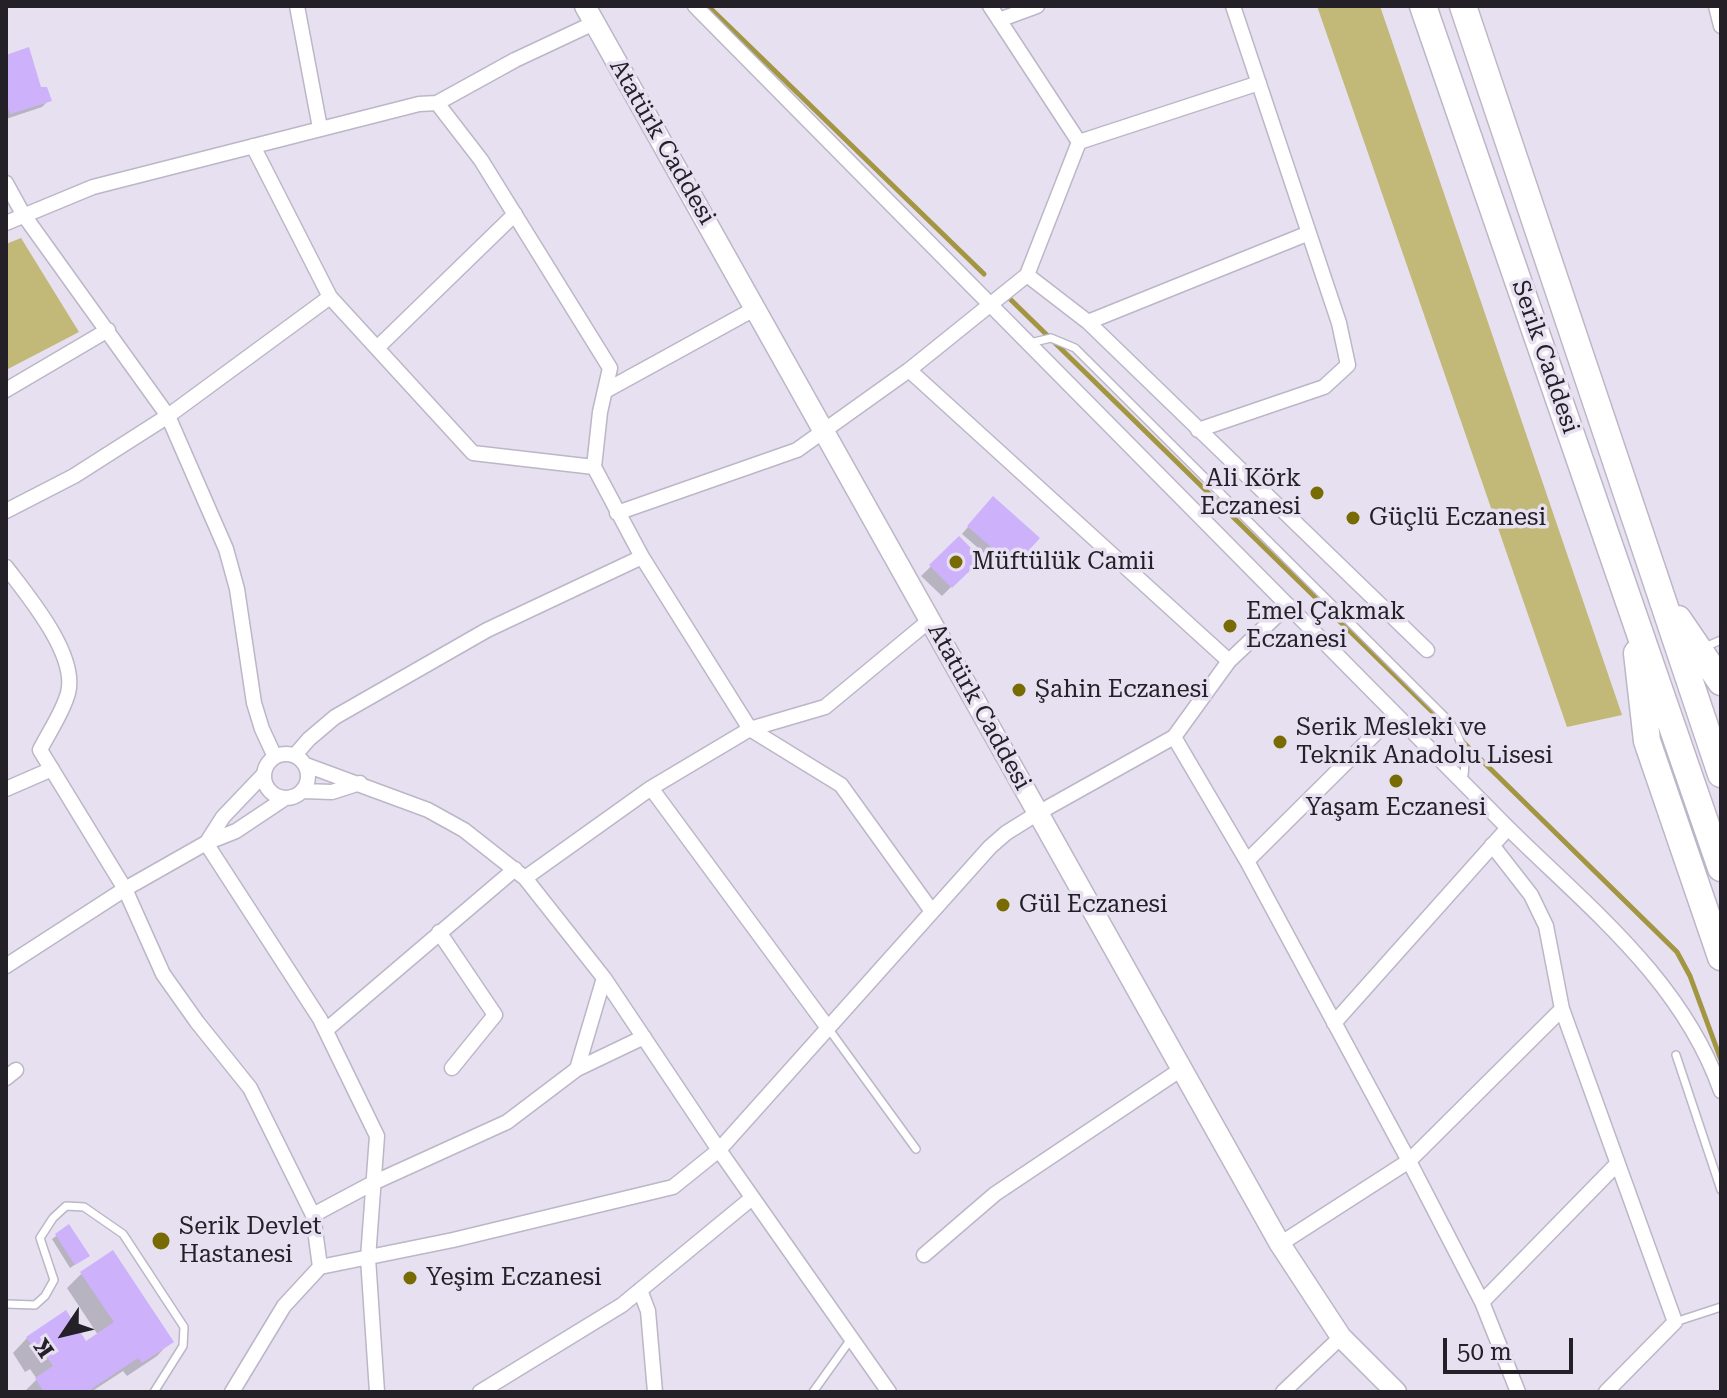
<!DOCTYPE html>
<meta charset="utf-8">
<style>
body{margin:0}
#map{position:relative;width:1727px;height:1398px;overflow:hidden;background:#e6e0f1;font-family:"Roboto Serif",serif}
canvas{display:block}
.frame{position:absolute;inset:0;border:8px solid #232027;pointer-events:none}
.north{position:absolute;left:24px;top:1294px;width:80px;height:80px;-webkit-text-stroke:6px #e6e0f1;paint-order:stroke;rotate:235deg;font-size:22px;font-weight:700;line-height:32px;text-align:center;color:#232027}
.north::after{content:'';display:block;margin:auto;width:28px;height:36px;background:#232027;clip-path:polygon(50% 0,100% 100%,50% 72%,0 100%)}
.scale{position:absolute;left:1443px;top:1338px;width:130px;height:36px;box-sizing:border-box;border:4px solid #232027;border-top:0;padding-left:10px;font-size:24px;line-height:28px;white-space:nowrap;color:#232027;-webkit-text-stroke:6px #e6e0f1;paint-order:stroke}
</style>
<div id="map">
<canvas width="1727" height="1398"></canvas>
<div class="frame"></div>
<div class="north">K</div>
<div class="scale">50 m</div>
</div>
<script>
const c = document.querySelector('canvas').getContext('2d');
c.lineJoin = 'round';
function fill(path, color) { c.fillStyle = color; c.fill(path, 'evenodd'); }
function strokePath(path, color, width, dash) { c.strokeStyle = color; c.lineWidth = width; c.lineCap = dash ? 'butt' : 'round'; c.setLineDash(dash || []); c.stroke(path); }
function drawText(font, color, halo, rows, align = 'center') {
  c.font = font + ' "Roboto Serif",serif'; c.lineWidth = 7; c.setLineDash([]); c.textBaseline = 'middle'; c.strokeStyle = halo; c.fillStyle = color; for (const [text, x, y, turn = 0] of rows) {
    c.save(); c.translate(x, y); c.rotate((+turn || 0) * Math.PI / 180); c.textAlign = isNaN(turn) ? turn : align; if (halo) c.strokeText(text, 0, 0); c.fillText(text, 0, 0); c.restore();
  }
}
const green = new Path2D(`
 M1317 6H1380L1622 715 1567 727Z
 M21 238 79 332 6 370V244Z`);
const shadow = new Path2D(`
 M6 57 49 100 42 107 6 119Z
 M986 506 1012 566 1006 572 962 534Z
 M959 539 979 559 942 596 921 576Z
 M69 1227 83 1259 70 1268 52 1239Z
 M81 1274 171 1341 157 1356 127 1376 123 1371 91 1392H24L37 1379 30 1369 25 1372 13 1353 27 1338 86 1343 98 1335 67 1288Z`);
const stream = new Path2D(`
 M708 6 984 274
 M1007 296 1455 734
 M1462 741 1677 952 1690 976 1721 1060`);
const building = new Path2D(`
 M29 47 41 87H47L52 101 10 114 6 101V55Z
 M993 496 1040 538 1014 567 967 526Z
 M959 536 982 559 952 588 929 565Z
 M69 1224 90 1256 75 1265 55 1234Z
 M113 1250 174 1342 142 1363 138 1358 91 1389 92 1392H44L35 1378 53 1366 46 1355 41 1359 26 1337 66 1310 86 1341 114 1322 80 1272Z`);
const lane = new Path2D(`
 M1030 343 1051 338 1075 348 1449 721C1462 740 1468 758 1463 780
 M1705 647 1721 640
 M828 1028 916 1149
 M1676 1055 1721 1190
 M6 1304 35 1305 45 1296 54 1280 40 1238 53 1218 66 1206 84 1207 123 1234 184 1327 183 1346 154 1392
 M1675 1322 1721 1307
 M813 1392 851 1339`);
const street = new Path2D(`
 M297 6 320 128
 M695 6 1508 828C1589 908 1682 980 1721 1091
 M990 6 1079 142
 M1716 6 1721 26
 M999 20 1037 6
 M437 103 515 60 594 23
 M1079 142 1259 83
 M253 146 330 297 473 453 594 467
 M6 183 23 214 168 416 226 549 237 589 254 703 262 729 275 757
 M6 223 93 187 419 104 437 103 481 160 610 368 600 412 594 467 642 557 750 729 841 785 931 910
 M1027 275 1088 322 1427 650
 M1088 322 1309 233
 M377 348 515 214
 M909 370 1229 661
 M6 390 108 330
 M605 391 756 308
 M1198 430 1324 387 1348 365 1339 323 1233 6
 M6 511 74 476 168 416 330 297
 M617 513 797 450 909 370 1027 275 1079 142
 M6 567C28 596 78 655 68 693 63 712 49 732 40 750L125 889 163 974 197 1022 250 1088 313 1215 320 1267
 M1174 737 1247 861 1409 1161 1482 1302 1518 1392
 M264 776a22 22 0 1 1 44 0a22 22 0 1 1-44 0Z
 M295 755 309 739 335 717 487 630 642 557
 M306 765 428 810 464 830 525 878 604 978 719 1150 889 1392
 M651 788 828 1028
 M6 789 52 769
 M303 791 332 792 360 783
 M207 842 223 817 264 774
 M206 843 320 1019 377 1136 368 1258 377 1392
 M1492 845 1531 895 1546 926 1562 1009 1675 1322 1606 1392
 M1247 861 1395 714
 M525 878 651 788 750 729 825 707 930 620
 M439 932 495 1015 452 1068
 M6 966 125 889 206 843 236 831 284 799
 M1334 1023 1508 828
 M326 1030 515 869
 M577 1069 604 978
 M6 1078 16 1070
 M313 1215 373 1183 507 1122 577 1069 644 1037
 M1280 1244 1409 1161 1562 1009
 M924 1255 995 1194 1183 1068
 M640 1290 648 1311 655 1392
 M1482 1302 1617 1164
 M232 1392 284 1306 320 1267 453 1240 673 1187 719 1150 990 847 1006 833 1038 813 1174 737 1229 661 1288 605
 M480 1392 622 1305 752 1198
 M1283 1392 1341 1337`);
const secondary = new Path2D(`
 M585 6 1280 1244 1341 1337 1396 1392`);
const highway = new Path2D(`
 M1423 6 1721 868
 M1463 6 1721 774
 M1678 619 1721 682
 M1637 653 1647 741 1721 957`);
const markers = [
 [1317,493,8,"#786b04"],
 [1353,518,8,"#786b04"],
 [956,562,8,"#786b04"],
 [1230,626,8,"#786b04"],
 [1019,690,8,"#786b04"],
 [1280,742,8,"#786b04"],
 [1396,781,8,"#786b04"],
 [1003,905,8,"#786b04"],
 [161,1241,10,"#786b04"],
 [410,1278,8,"#786b04"]
];
const streetNames = [
 ["Atatürk Caddesi",662,142,60],
 ["Serik Caddesi",1545,357,71],
 ["Atatürk Caddesi",979,707,61]
];
const poiNames = [
 ["Ali Körk",1301,479,"right"],
 ["Eczanesi",1301,507,"right"],
 ["Güçlü Eczanesi",1369,518],
 ["Müftülük Camii",972,562],
 ["Emel Çakmak",1246,612],
 ["Eczanesi",1246,640],
 ["Şahin Eczanesi",1035,690],
 ["Serik Mesleki ve",1296,728],
 ["Teknik Anadolu Lisesi",1296,756],
 ["Yaşam Eczanesi",1396,808,"center"],
 ["Gül Eczanesi",1019,905],
 ["Serik Devlet",179,1227],
 ["Hastanesi",179,1255],
 ["Yeşim Eczanesi",426,1278]
];
fill(green, '#c2b877');
fill(shadow, '#0003');
strokePath(stream, '#a39643', 5);
fill(building, '#cdb2fb');
strokePath(lane, '#bcb6c7', 10);
strokePath(street, '#bcb6c7', 17);
strokePath(secondary, '#bcb6c7', 23);
strokePath(highway, '#bcb6c7', 29);
strokePath(lane, '#fff', 7);
strokePath(street, '#fff', 14);
strokePath(secondary, '#fff', 20);
strokePath(highway, '#fff', 26);
for (const [x, y, r, color] of markers) { const dot = new Path2D(); dot.arc(x, y, r, 0, 2 * Math.PI); c.fillStyle = color; c.fill(dot); strokePath(dot, '#e6e0f1', 3); }
drawText('24px', '#232027', '#e6e0f1', streetNames);
drawText('24px', '#232027', '#e6e0f1', poiNames, 'left');
</script>
